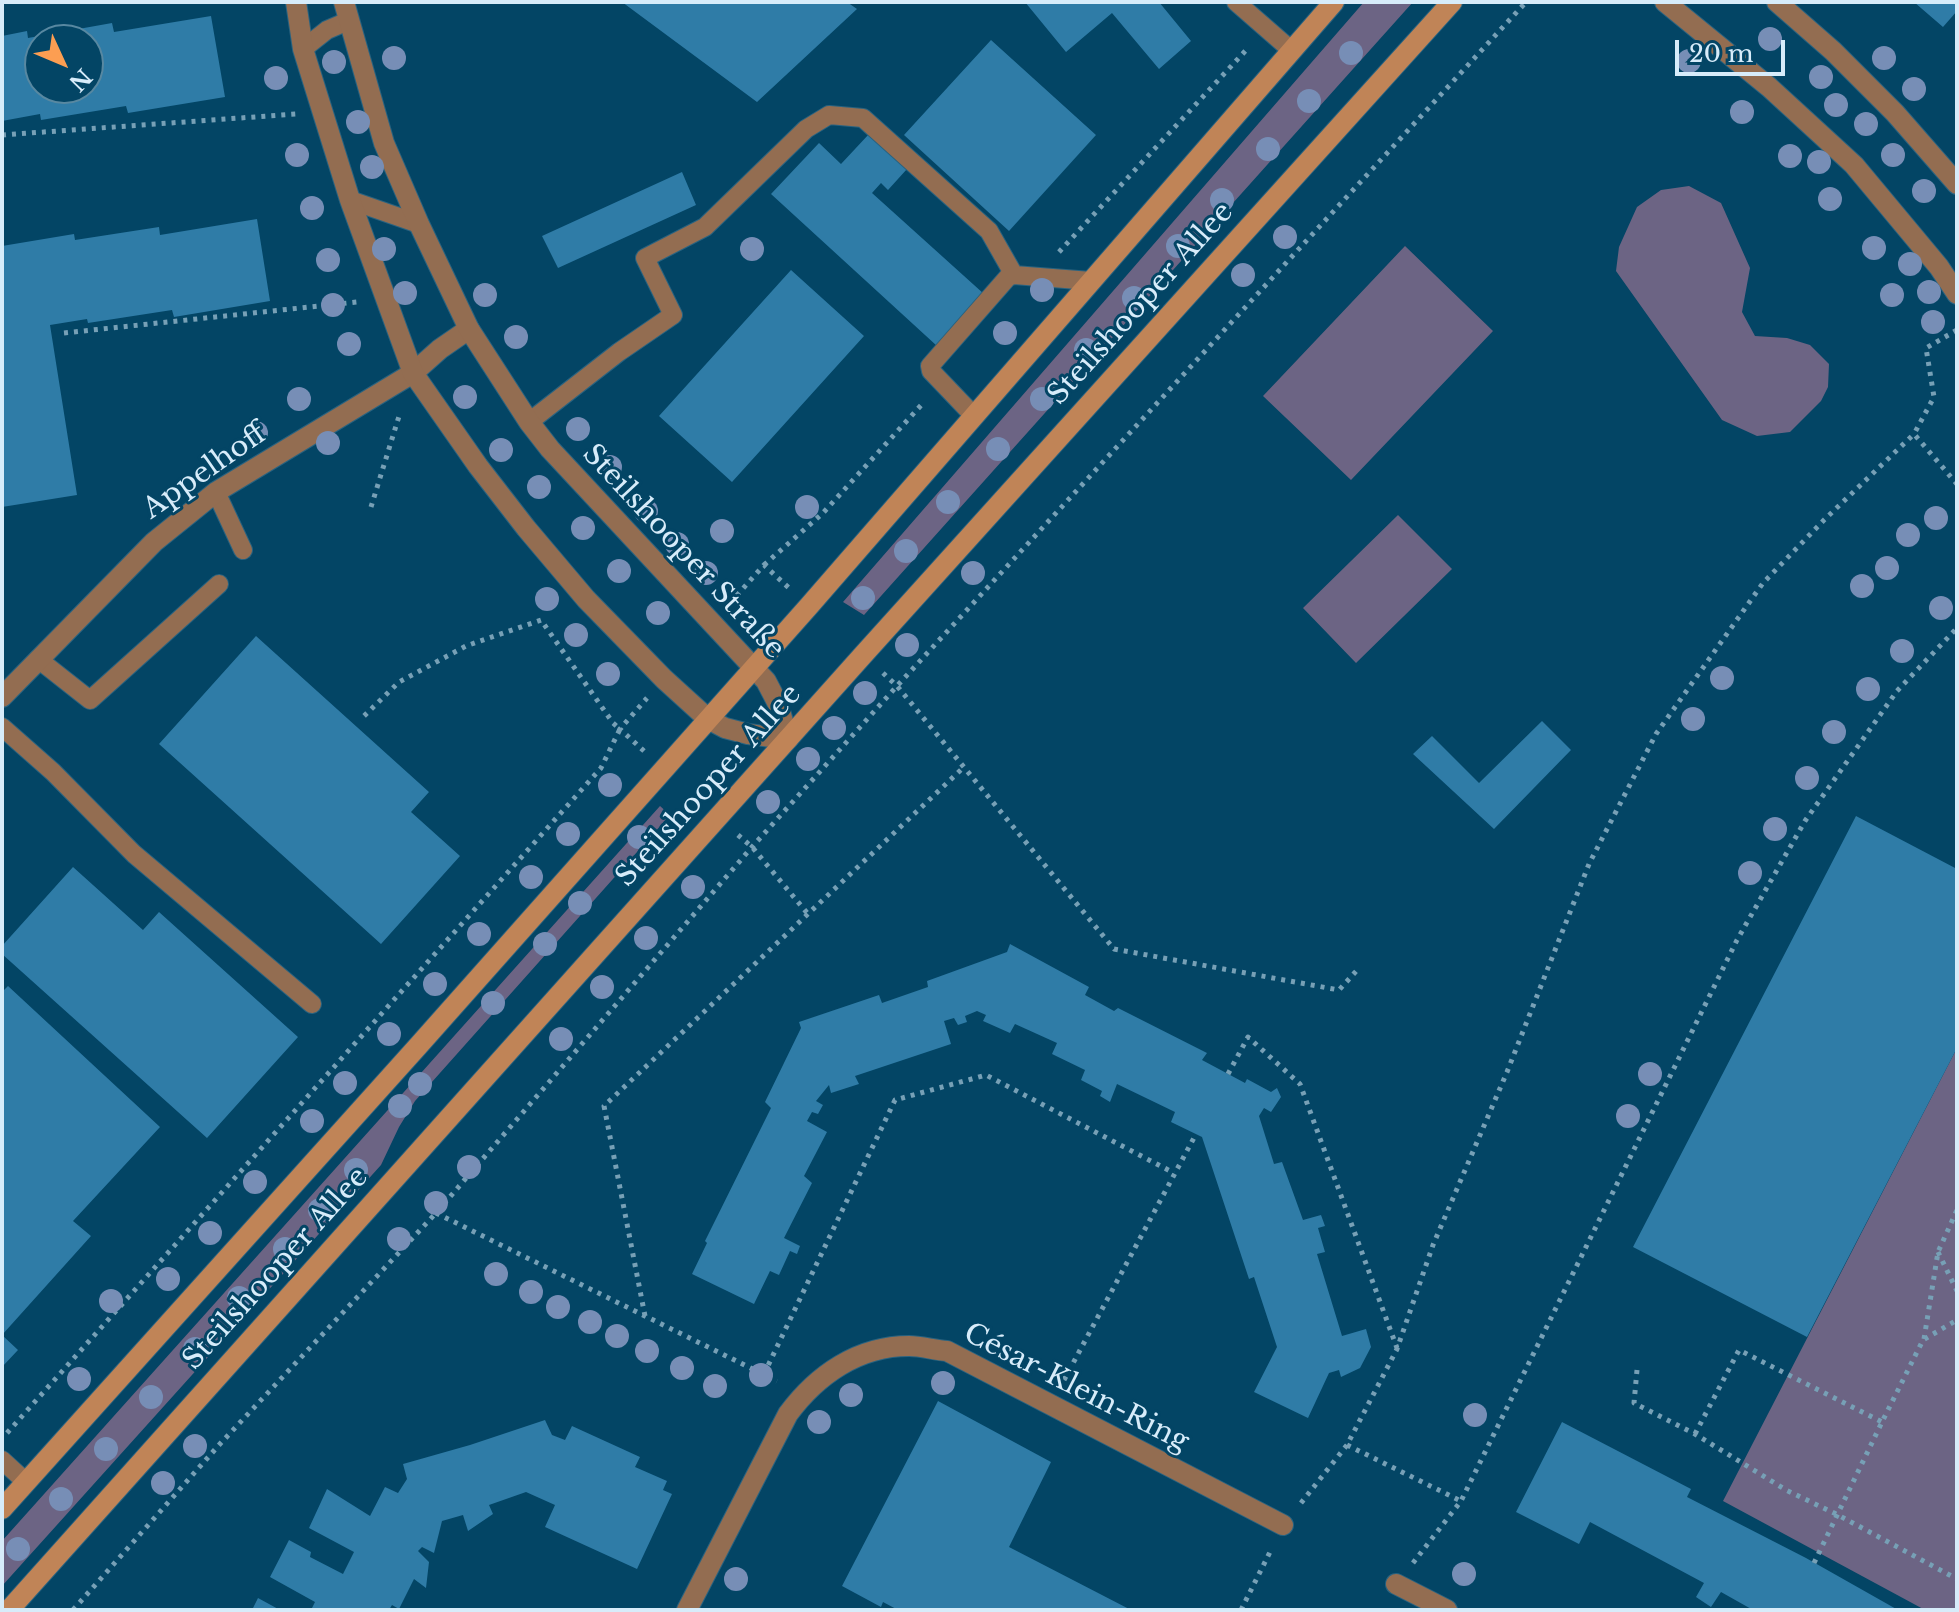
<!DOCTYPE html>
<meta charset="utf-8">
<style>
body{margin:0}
#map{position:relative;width:1959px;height:1612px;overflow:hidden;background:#034565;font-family:"Libre Baskerville",serif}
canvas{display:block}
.frame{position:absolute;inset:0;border:4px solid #d7ecfa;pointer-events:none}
.north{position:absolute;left:24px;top:24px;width:80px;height:80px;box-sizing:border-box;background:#034565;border:2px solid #5888a1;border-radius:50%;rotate:134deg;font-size:22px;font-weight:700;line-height:32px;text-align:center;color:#d7ecfa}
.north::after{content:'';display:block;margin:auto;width:28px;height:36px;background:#fc9e52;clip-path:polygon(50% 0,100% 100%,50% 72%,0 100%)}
.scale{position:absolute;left:1675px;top:40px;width:110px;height:36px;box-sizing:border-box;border:4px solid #d7ecfa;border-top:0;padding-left:10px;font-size:24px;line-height:28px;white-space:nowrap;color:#d7ecfa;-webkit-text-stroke:6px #034565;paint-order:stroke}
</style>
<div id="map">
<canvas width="1959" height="1612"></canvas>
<div class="frame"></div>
<div class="north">N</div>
<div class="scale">20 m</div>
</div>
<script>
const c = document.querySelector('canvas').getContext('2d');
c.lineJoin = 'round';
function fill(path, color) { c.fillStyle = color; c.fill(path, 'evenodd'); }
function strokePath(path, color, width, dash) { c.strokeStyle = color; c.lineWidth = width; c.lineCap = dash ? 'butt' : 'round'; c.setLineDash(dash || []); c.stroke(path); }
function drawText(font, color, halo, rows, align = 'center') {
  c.font = font + ' "Libre Baskerville",serif'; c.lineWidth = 6; c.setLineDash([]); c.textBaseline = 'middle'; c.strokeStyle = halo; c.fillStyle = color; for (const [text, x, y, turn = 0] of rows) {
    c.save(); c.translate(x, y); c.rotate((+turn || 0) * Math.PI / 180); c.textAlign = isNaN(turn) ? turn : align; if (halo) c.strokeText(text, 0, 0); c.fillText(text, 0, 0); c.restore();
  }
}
const green = new Path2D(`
 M1364 2H1413L864 615 843 602Z
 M1689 186 1721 203 1750 268 1742 312 1755 336 1787 338 1810 345 1829 364 1828 387 1821 401 1790 432 1757 436 1722 420 1616 271 1619 247 1637 207 1661 190Z
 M1405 246 1493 331 1351 480 1263 396Z
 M1398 515 1452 569 1356 663 1303 608Z
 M660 806 670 815 415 1101 399 1127 381 1165 2 1586V1541Z
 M1957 1048V1610H1925L1723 1501Z`);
const building = new Path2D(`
 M622 2H847L857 9 757 102Z
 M1025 2H1159L1191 41 1159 69 1112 13 1066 52Z
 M1914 2H1957V11L1943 27Z
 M211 16 225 97 128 113 126 106 41 120 40 114 2 121V36L27 31 28 38 112 23 114 32ZM40 40H88V88H40Z
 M991 40 1096 135 1009 231 904 135Z
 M869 134 907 169 888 190 881 183 872 193 984 294 937 346 771 194 819 143 841 164Z
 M682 172 696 205 558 268 542 236Z
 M257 219 270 301 174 317 172 310 88 323 87 319 50 325 77 495 2 507V246L74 234 75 240 159 227 160 235Z
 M791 270 864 336 732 482 659 416Z
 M256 636 429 792 411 812 460 856 381 944 159 744Z
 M1542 721 1571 750 1494 829 1413 754 1432 736 1479 783Z
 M1856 816 1957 869V1048L1807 1337 1633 1247Z
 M73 867 143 930 159 912 298 1037 207 1138 2 954V946Z
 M1010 944 1089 987 1085 995 1114 1011 1118 1008 1207 1053 1202 1060 1245 1083 1247 1079 1271 1092 1277 1088 1281 1097 1271 1112 1264 1108 1259 1116 1274 1164 1282 1162 1303 1220 1321 1215 1325 1226 1318 1228 1325 1252 1317 1254 1342 1336 1366 1329 1371 1347 1360 1368 1341 1377 1339 1370 1329 1373 1308 1418 1254 1392 1277 1347 1254 1277 1249 1279 1202 1137 1171 1122 1175 1112 1117 1084 1110 1102 1100 1096 1102 1091 1081 1080 1085 1070 1052 1054 1057 1043 1015 1024 1010 1033 983 1021 986 1015 977 1011 965 1016 967 1022 958 1025 954 1018 944 1021 951 1044 855 1076 859 1084 831 1093 829 1085 816 1101 823 1105 818 1114 812 1112 807 1121 827 1132 804 1176 812 1183 784 1238 800 1246 797 1254 790 1251 779 1275 770 1271 754 1304 692 1274 707 1243 705 1241 771 1108 765 1102 801 1028 799 1022 879 995 882 1003 928 987 927 981 1007 952Z
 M8 986 160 1127 73 1221 91 1236 2 1335V992Z
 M2 1335 18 1350 2 1367Z
 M938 1401 1051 1462 1009 1547 1131 1610H898L883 1602 881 1607 842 1586Z
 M545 1420 552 1435 565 1440 572 1426 640 1457 635 1467 667 1481 663 1490 672 1494 637 1569 545 1527 555 1505 526 1492 489 1505 493 1514 468 1531 463 1515 442 1521 434 1553 422 1547 418 1551 429 1562 426 1588 414 1579 399 1609 392 1605 389 1610H311L315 1602 270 1577 289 1540 311 1552 310 1557 343 1574 354 1552 309 1528 327 1489 370 1516 385 1487 398 1493 407 1479 403 1464 470 1445Z
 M1562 1422 1691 1489 1687 1497 1806 1558 1898 1610H1753L1721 1592 1711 1607 1696 1597 1704 1583 1590 1522 1579 1544 1516 1512Z
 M258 1598 280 1610H252Z`);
const path = new Path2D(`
 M2 135 296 114
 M1059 252 1248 48
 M1957 330 1926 348 1934 397 1914 434 1957 484
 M64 333 357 302
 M371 507 400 413
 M764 565 823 513 924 402
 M730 603 764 565 789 588
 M883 673 897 686 1114 949 1339 990 1359 968
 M644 751 620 729 647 698
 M738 835 752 847 808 914
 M1228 1074 1248 1037 1300 1084 1397 1348
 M436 1213 777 1381
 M1938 1252 1957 1291
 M645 1316 604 1106 964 767
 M1924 1339 1938 1252 1957 1210
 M1637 1370 1634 1403 1695 1434 1786 1490 1838 1515 1957 1579
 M764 1374 895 1100 986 1075 1174 1173
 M1064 1380 1196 1134
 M7 1433 601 768 620 729 613 723 541 620 466 646 399 682 363 717
 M1695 1434 1739 1350 1882 1422
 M1347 1445 1461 1501
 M1301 1503 1347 1445 1397 1349 1433 1245 1507 1072 1589 864 1656 734 1763 583 1824 520 1914 434
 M1413 1563 1461 1501 1737 940 1805 821 1897 691 1957 628
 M1814 1563 1882 1422 1923 1340 1957 1320
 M73 1610 219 1445 436 1213 752 847 897 686 1526 2
 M1241 1610 1272 1548`);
const service = new Path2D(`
 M1236 2 1291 50
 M303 49 327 30 348 21
 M350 200 419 224
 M974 416 931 371 930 366 1008 277 1014 275 1091 281
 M529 422 619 352 673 315 645 258 705 227 806 129 829 115 863 118 989 231 1014 275
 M216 492 243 550
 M38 659 90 700 219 584
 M2 727 53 772 134 854 312 1004
 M2 1460 26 1482`);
const minor = new Path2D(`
 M2 697 154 542 216 492 413 373 440 349 469 329
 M1396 1584 1447 1610
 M687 1610 788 1414C817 1375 858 1346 909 1346 921 1346 934 1350 947 1351L1283 1525`);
const tertiary = new Path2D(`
 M296 2 303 49 350 200 413 373 478 466 526 528 586 599 664 679 708 719 725 728 748 734 788 739 778 704 766 681 550 449 529 422 469 329 419 224 384 143 344 2
 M1665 2 1769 87 1854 165 1939 267 1957 294
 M1777 2 1833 51 1895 113 1957 184`);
const secondary = new Path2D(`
 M2 1509 419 1045 809 606 1334 2
 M9 1610 863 655 1452 2`);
const trees = [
 [1770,39],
 [1351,53],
 [394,58],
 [1884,58],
 [1689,61],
 [334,62],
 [1821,77],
 [276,78],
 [1914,89],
 [1309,101],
 [1836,105],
 [1742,112],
 [358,122],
 [1866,124],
 [1268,149],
 [297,155],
 [1893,155],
 [1790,156],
 [1819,162],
 [372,167],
 [1924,191],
 [1830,199],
 [1222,200],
 [312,208],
 [1285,237],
 [1178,246],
 [1874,248],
 [384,249],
 [752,249],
 [328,260],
 [1910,264],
 [1243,275],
 [1042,290],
 [1929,292],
 [405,293],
 [485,295],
 [1892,295],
 [1134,298],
 [333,305],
 [1933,322],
 [1005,333],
 [516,337],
 [349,344],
 [1086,350],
 [465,397],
 [299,399],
 [1042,399],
 [578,429],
 [256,433],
 [328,443],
 [998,449],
 [501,450],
 [610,467],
 [539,487],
 [948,502],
 [807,507],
 [646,511],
 [1936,518],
 [583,528],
 [722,531],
 [1908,535],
 [677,544],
 [906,551],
 [1887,568],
 [619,571],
 [706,573],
 [973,573],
 [1862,586],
 [863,598],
 [547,599],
 [1941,608],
 [658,613],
 [576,635],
 [907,645],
 [1902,651],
 [608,674],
 [1722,678],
 [1868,689],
 [865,693],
 [1693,719],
 [834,728],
 [1834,732],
 [808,759],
 [1807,778],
 [610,785],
 [768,802],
 [1775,829],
 [568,834],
 [639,837],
 [1750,873],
 [531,877],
 [693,887],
 [580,903],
 [479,934],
 [646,938],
 [545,944],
 [435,984],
 [602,987],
 [493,1003],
 [389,1034],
 [561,1039],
 [1650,1074],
 [345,1083],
 [420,1084],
 [400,1106],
 [1628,1116],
 [312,1121],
 [469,1167],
 [356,1170],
 [255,1182],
 [436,1203],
 [320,1210],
 [210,1233],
 [399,1239],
 [285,1249],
 [496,1274],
 [168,1279],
 [531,1292],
 [239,1298],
 [111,1301],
 [558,1307],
 [590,1322],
 [617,1336],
 [195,1349],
 [647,1351],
 [682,1368],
 [761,1375],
 [79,1379],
 [943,1383],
 [715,1386],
 [851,1395],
 [151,1397],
 [1475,1415],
 [819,1422],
 [195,1446],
 [106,1449],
 [163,1483],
 [61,1499],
 [18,1549],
 [1464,1574],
 [736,1579]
];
const streetNames = [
 ["Steilshooper Allee",1141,304,-48],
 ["Appelhoff",205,472,-35],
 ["Steilshooper Straße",683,552,47],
 ["Steilshooper Allee",709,786,-48],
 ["Steilshooper Allee",276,1269,-48],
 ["César-Klein-Ring",1076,1388,27]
];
fill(green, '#6c6484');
fill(building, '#2f7ca7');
strokePath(service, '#296380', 20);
strokePath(minor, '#296380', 22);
strokePath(tertiary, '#296380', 22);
strokePath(secondary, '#296380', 22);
strokePath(path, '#77a0b6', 5, [4, 6]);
strokePath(service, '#936d51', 18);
strokePath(minor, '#936d51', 20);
strokePath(tertiary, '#936d51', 20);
strokePath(secondary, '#c08457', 20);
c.fillStyle = '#778eb6';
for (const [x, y] of trees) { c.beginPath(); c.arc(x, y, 12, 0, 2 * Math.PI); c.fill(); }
drawText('28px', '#d7ecfa', '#034565', streetNames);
</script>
